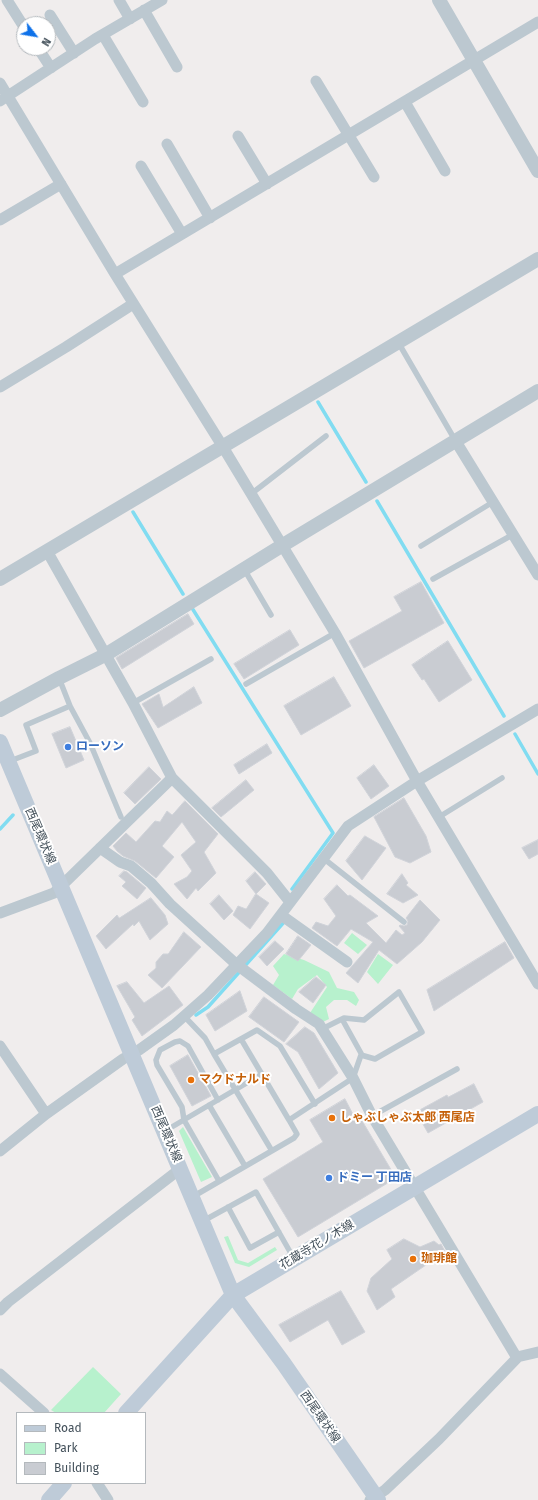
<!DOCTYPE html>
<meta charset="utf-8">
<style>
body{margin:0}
#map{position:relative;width:538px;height:1500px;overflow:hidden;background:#f0eded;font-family:"Fira Sans",sans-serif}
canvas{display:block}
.legend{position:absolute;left:16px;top:1412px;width:130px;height:72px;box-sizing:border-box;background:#fff;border:1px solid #b4b9bd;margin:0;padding:5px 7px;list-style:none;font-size:12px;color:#44515b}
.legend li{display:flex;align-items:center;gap:8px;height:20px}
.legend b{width:20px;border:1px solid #b4b9bd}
.north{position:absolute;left:16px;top:16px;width:40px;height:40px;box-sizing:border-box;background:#fff;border:1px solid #b4b9bd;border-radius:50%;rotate:121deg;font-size:11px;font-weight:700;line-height:16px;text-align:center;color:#44515b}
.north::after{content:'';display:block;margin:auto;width:14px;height:18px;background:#0e71e9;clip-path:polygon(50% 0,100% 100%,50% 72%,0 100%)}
</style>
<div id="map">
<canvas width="538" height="1500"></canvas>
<ul class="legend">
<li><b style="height:5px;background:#becbd8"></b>Road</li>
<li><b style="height:11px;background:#b7f1cd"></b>Park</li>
<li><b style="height:11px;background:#c9ccd2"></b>Building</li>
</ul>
<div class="north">N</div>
</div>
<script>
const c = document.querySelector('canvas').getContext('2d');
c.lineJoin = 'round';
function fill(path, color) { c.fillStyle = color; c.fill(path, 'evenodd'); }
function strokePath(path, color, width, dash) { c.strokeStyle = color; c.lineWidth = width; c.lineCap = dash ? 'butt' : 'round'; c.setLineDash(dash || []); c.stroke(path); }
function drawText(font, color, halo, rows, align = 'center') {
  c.font = font + ' "Fira Sans","Noto Sans JP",sans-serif'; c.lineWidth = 4; c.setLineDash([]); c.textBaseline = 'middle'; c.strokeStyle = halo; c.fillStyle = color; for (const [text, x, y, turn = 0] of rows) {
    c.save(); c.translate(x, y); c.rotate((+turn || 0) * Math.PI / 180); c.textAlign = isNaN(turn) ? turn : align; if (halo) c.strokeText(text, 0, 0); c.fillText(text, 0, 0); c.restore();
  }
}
const green = new Path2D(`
 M352 933 367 945 358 954 344 943Z
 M284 954 304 960 329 972 337 988 354 992 359 1000 356 1006 347 1000H334L326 1007 329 1019 321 1023 310 1013 327 987 317 975 298 989 292 999 273 985 279 975 273 966Z
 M378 954 393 965 378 984 367 972Z
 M183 1127 212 1177 201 1182 179 1131Z
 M228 1236 238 1260 248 1263 275 1247 277 1250 249 1267 235 1263 224 1237Z
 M93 1367 121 1394 104 1413H56L51 1410Z`);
const stream = new Path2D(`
 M318 402 366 482
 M377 501 504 716
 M133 512 183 594
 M192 608 333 833 292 889
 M515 734 538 774
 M0 829 13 815
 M196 1015 208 1007 285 921`);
const building = new Path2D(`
 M421 582 444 623 364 668 349 641 402 611 394 597Z
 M188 614 194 624 122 669 116 658Z
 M290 630 299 645 244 679 234 664Z
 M448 641 472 680 439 702 424 679 422 680 412 665Z
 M334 677 351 706 301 735 284 706Z
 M194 687 202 703 158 728 142 704 159 694 163 707Z
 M70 727 84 760 66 768 52 734Z
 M267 744 272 753 239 774 234 765Z
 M374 765 389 786 371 799 357 778Z
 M149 767 161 779 135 804 124 793Z
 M246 780 254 790 221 817 212 808Z
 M404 798 426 836 431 852 410 863 395 857 374 817Z
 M185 801 218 834 204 852 216 873 198 891 196 888 187 899 174 884 187 877 192 871 181 855 196 842 182 822 162 846 174 857 156 878 135 861 123 856 117 851 113 846 126 833 136 842 155 821 160 822 167 811 172 815Z
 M365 836 386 848 362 880 346 861Z
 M538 840V854L529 859 522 848Z
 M124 871 127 872 146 888 137 899 122 886 126 882 119 876Z
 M255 872 266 884 256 894 246 881Z
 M402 874 408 883 406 885 418 895 403 903 387 894Z
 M337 885 348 896 350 895 378 916 366 923 386 943 396 930 402 935 405 933 399 926 400 925 404 926 407 925 408 921 406 918 420 900 440 920 422 942 397 964 379 950 358 983 346 973 373 942 351 929 337 946 312 928 316 922 328 926 336 916 324 899Z
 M256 894 269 903 250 929 233 915 238 906 246 909Z
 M219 895 233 911 224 920 210 904Z
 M151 898 165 915 168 924 150 940 139 921 134 926 133 924 106 949 96 936 117 915 119 918Z
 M184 932 201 947 162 988 148 975 156 968V962L163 954H168Z
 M298 936 311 945 298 961 286 954Z
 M275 941 284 949 267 966 259 957Z
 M505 942 514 958 434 1011 427 990Z
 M316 977 326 985 313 1003 299 992Z
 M127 982 144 1003 169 986 183 1005 142 1036 132 1020 135 1017 117 986Z
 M240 991 247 1011 215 1031 206 1015Z
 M264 997 299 1022 284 1042 249 1017Z
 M305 1027 314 1033 338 1073 319 1089 298 1052 286 1044Z
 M188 1055 211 1096 192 1106 170 1066Z
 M474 1084 483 1102 428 1133 416 1112 447 1095 448 1097Z
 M345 1099 357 1122 361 1119 396 1178 298 1237 263 1179 323 1142 310 1120Z
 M404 1239 420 1247 434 1241 439 1245 441 1244 448 1257 442 1262 439 1256 391 1289 395 1297 377 1310 367 1291 371 1278 392 1259 387 1250Z
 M341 1291 365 1332 342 1345 328 1320 290 1342 279 1325Z`);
const service = new Path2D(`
 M398 342 455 440
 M251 494 326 436
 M421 546 493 502
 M244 569 271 615
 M433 579 514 534
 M246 684 335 633
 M133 703 211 659
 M70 706 90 743 121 817
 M10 761 36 751 26 725 70 706 59 678
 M439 817 502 778
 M323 858 404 922
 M184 1016 205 1038 214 1054 257 1030 280 1046 315 1104
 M342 1019 362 1055
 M241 1039 289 1120
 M214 1054 272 1151
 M218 1100 188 1046 180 1041 175 1042 160 1050 156 1060 157 1065 182 1107 184 1120 219 1181
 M209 1105 245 1166
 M372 1116 457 1069
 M165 1131 262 1074
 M194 1196 294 1138 297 1134 289 1120 353 1078 361 1055 375 1059 422 1032 399 992 364 1020 344 1018 322 1029
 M228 1207 250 1248 279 1232
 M203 1221 256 1192 293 1257`);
const minor = new Path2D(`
 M7 0 24 27
 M119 0 130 19
 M144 10 177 67
 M50 15 74 53
 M103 35 143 102
 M38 48 51 68
 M316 81 374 177
 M0 83 115 274 223 447 335 633 417 781 538 984
 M0 101 95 39 162 0
 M405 102 445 171
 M238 136 267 184
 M167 144 210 218
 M141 166 182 234
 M0 220 61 184
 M115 274 538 22
 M0 387 66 347 133 304
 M455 440 538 575
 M47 551 133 703 172 778 267 873 290 902
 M100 848 120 862 131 866 151 883 170 904 236 964 296 1009 319 1024 353 1078 372 1116 517 1358 439 1439 385 1490 370 1500
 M0 913 54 893 172 778
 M281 915 347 962
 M0 1046 46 1114
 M0 1151 46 1114 123 1059 139 1050 174 1025 208 995 267 933 348 826 417 781 538 709
 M0 1310 8 1302 180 1169
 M517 1357 538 1352
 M0 1374 44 1413
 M97 1483 108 1500`);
const tertiary = new Path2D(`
 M439 0 538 171
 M0 579 538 259
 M0 710 59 678 105 655 283 545 538 391`);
const secondary = new Path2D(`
 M0 742 233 1295 284 1364 378 1500
 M126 1413 233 1295 538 1114
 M49 1500 64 1483`);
const markers = [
 [68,747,4,"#3f7fe0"],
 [191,1080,4,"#e8710a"],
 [332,1118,4,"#e8710a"],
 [329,1178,4,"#3f7fe0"],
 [413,1259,4,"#e8710a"]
];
const shopNames = [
 ["ローソン",76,747],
 ["ドミー 丁田店",337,1178]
];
const streetNames = [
 ["西尾環状線",40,836,67],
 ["西尾環状線",166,1134,67],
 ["花蔵寺花ノ木線",317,1245,-31],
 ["西尾環状線",320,1417,55]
];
const foodNames = [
 ["マクドナルド",199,1080],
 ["しゃぶしゃぶ太郎 西尾店",340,1118],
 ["珈琲館",421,1259]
];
fill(green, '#b7f1cd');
strokePath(stream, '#81dcf1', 3.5);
fill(building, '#c9ccd2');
strokePath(building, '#d0d3d9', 1);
strokePath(service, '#bcc8d0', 5.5);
strokePath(minor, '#bcc8d0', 11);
strokePath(tertiary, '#bcc8d0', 14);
strokePath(secondary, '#becbd8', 16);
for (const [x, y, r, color] of markers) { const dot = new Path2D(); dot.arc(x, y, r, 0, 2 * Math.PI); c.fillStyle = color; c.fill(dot); strokePath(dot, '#fff', 1.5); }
drawText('bold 12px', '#366cbe', '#fff', shopNames, 'left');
drawText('12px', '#44515b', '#fff', streetNames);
drawText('bold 12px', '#c56008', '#fff', foodNames, 'left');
</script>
